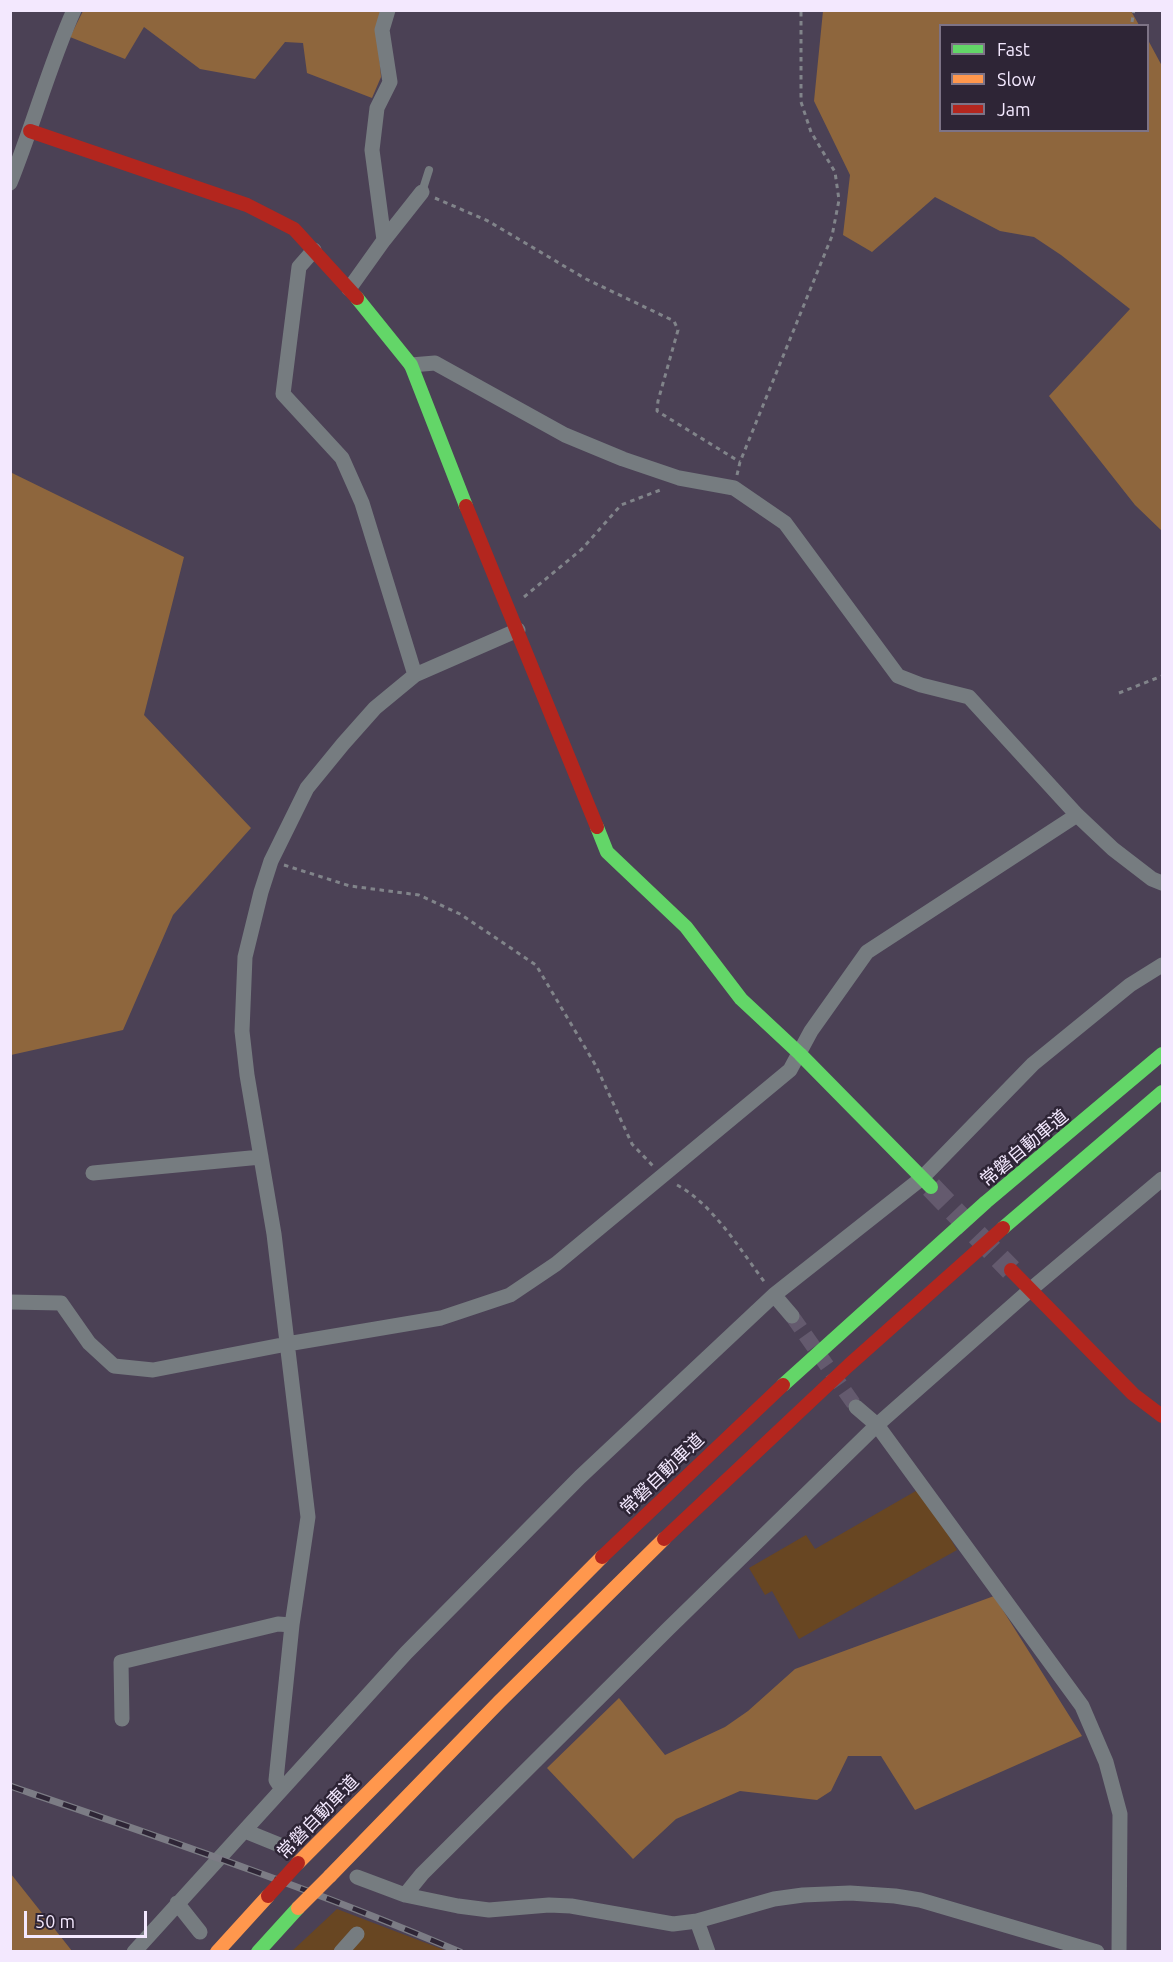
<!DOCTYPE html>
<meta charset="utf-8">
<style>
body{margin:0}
#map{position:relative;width:1173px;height:1962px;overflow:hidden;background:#4b4155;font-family:Ubuntu,sans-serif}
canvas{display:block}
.frame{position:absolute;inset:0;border:12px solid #f3e8fe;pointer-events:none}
.legend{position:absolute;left:939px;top:24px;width:210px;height:108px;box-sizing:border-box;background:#2e2536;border:2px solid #7d7386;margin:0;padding:8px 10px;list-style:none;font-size:18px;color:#f3e8fe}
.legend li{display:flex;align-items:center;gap:12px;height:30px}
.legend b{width:30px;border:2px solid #7d7386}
.scale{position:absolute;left:24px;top:1911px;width:123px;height:27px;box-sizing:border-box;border:3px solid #f3e8fe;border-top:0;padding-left:8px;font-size:18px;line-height:21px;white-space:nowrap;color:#f3e8fe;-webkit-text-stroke:4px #2e2536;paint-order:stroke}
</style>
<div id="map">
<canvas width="1173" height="1962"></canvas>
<div class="frame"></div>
<ul class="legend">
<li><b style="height:8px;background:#63d668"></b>Fast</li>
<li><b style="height:8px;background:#ff974d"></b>Slow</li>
<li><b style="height:8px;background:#b3261e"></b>Jam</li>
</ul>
<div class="scale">50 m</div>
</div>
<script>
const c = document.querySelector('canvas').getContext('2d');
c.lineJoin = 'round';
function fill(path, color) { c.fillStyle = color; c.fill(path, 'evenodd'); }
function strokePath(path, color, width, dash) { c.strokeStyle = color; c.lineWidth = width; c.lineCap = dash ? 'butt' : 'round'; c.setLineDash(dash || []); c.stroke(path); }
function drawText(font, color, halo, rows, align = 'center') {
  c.font = font + ' Ubuntu,"Noto Sans JP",sans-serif'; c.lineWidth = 5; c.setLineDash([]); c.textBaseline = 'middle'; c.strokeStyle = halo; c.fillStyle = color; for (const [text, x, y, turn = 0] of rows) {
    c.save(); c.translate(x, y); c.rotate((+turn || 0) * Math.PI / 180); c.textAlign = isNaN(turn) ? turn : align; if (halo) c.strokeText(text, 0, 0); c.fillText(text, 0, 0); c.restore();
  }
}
const green = new Path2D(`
 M921 1488 957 1550 799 1639 772 1591 765 1595 749 1568 806 1535 815 1549Z
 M337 1909 447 1951 291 1952Z`);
const forest = new Path2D(`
 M83 11H382L377 28 381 77 372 98 307 73 303 43 285 42 255 79 200 69 144 27 125 59 70 37Z
 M823 11H1131L1139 25 940 26V130H1148V40L1162 66V531L1135 505 1049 396 1130 309 1061 255 1034 237 1000 231 935 197 872 252 843 235 850 175 814 101Z
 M10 472 184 557 144 715 251 828 173 915 123 1030 11 1055Z
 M994 1596 1082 1736 915 1810 881 1756H848L831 1791 817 1800 740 1791 676 1819 633 1859 547 1768 619 1698 665 1755 725 1727 748 1711 795 1669Z
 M10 1874H11L72 1951H11Z`);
const streetTunnel = new Path2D(`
 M792 1316 856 1407`);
const secondaryTunnel = new Path2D(`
 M931 1187 1011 1270`);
const path = new Path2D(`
 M1132 22 1134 10
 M435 198 488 221 586 279 674 321 678 330 658 401 657 411 740 462
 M737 475 740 462 832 236 839 200 835 172 811 132 801 102V10
 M524 597 582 549 621 505 663 489
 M1119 693 1162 676
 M284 865 350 886 419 895 460 914 536 965 596 1066 632 1144 653 1166
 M677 1185C713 1204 741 1251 766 1284`);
const lane = new Path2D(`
 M422 192 429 170`);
const street = new Path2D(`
 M10 183C33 126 49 66 74 10
 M384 240 422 192
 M314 250 299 267 283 394 342 458 362 503 415 675
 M349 289 384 240 372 150 377 108 390 82 382 30 388 10
 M411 365 435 363 565 435 623 459 679 478 734 488 785 523 898 676 921 685 969 697 1077 815 1113 849 1152 879 1162 883
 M93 1173 261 1157
 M774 1295 792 1316
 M10 1302 61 1303 89 1343 114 1366 153 1370 287 1344 441 1318 510 1295 556 1264 790 1070 811 1031 867 952 1077 815
 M856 1407 877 1425 1082 1706 1106 1762 1120 1814 1119 1952
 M122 1719 121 1662 278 1624 292 1625
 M282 1789 276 1780 292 1625 308 1517 274 1234 247 1075 242 1031 245 957 261 892 271 861 307 788 343 744 375 708 415 675 518 630
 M245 1831 287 1848
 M357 1877 405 1895 422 1874 668 1629 877 1425 1030 1290 1162 1179
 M405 1895 458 1906 489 1910 549 1905 571 1906 673 1924 697 1921 774 1899 803 1895 850 1893 895 1896 920 1900 1097 1952
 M177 1903 200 1932
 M697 1921 708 1952
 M134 1952 406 1653 580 1477 774 1295 922 1178 1033 1064 1130 985 1162 965
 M341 1952 357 1934`);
const fast = new Path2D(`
 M357 298 411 365 466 506
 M597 827 607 852 686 927 741 999 800 1054 931 1187
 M1003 1228 1162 1092
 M783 1385 986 1202 1162 1054
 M258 1952 298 1908`);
const slow = new Path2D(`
 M298 1863 602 1557
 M330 1876 499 1702 664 1539
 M217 1952 268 1896`);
const jam = new Path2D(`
 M30 131 247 205 294 229 357 298
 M466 506 597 827
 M1011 1270 1133 1394 1162 1416
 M664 1539 849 1365 1003 1228
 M602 1557 783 1385`);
const rail = new Path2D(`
 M10 1786C162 1838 313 1889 460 1952`);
const slowBridge = new Path2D(`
 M298 1908 330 1876`);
const jamBridge = new Path2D(`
 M268 1896 298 1863`);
const streetNames = [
 ["常磐自動車道",1024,1148,-40],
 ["常磐自動車道",662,1474,-44],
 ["常磐自動車道",318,1817,-46]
];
fill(green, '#684622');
fill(forest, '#8e663d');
strokePath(streetTunnel, '#645a6e', 15, [15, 8]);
strokePath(secondaryTunnel, '#645a6e', 22, [22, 11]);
strokePath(path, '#81848a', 3, [4.5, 4.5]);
strokePath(lane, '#767c80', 8);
strokePath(street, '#767c80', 15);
strokePath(fast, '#63d668', 14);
strokePath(slow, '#ff974d', 14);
strokePath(jam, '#b3261e', 14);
strokePath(rail, '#7c7c85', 7);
strokePath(rail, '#2e2536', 4.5, [14]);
strokePath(slowBridge, '#ff974d', 14);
strokePath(jamBridge, '#b3261e', 14);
drawText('18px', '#f3e8fe', '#2e2536', streetNames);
</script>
